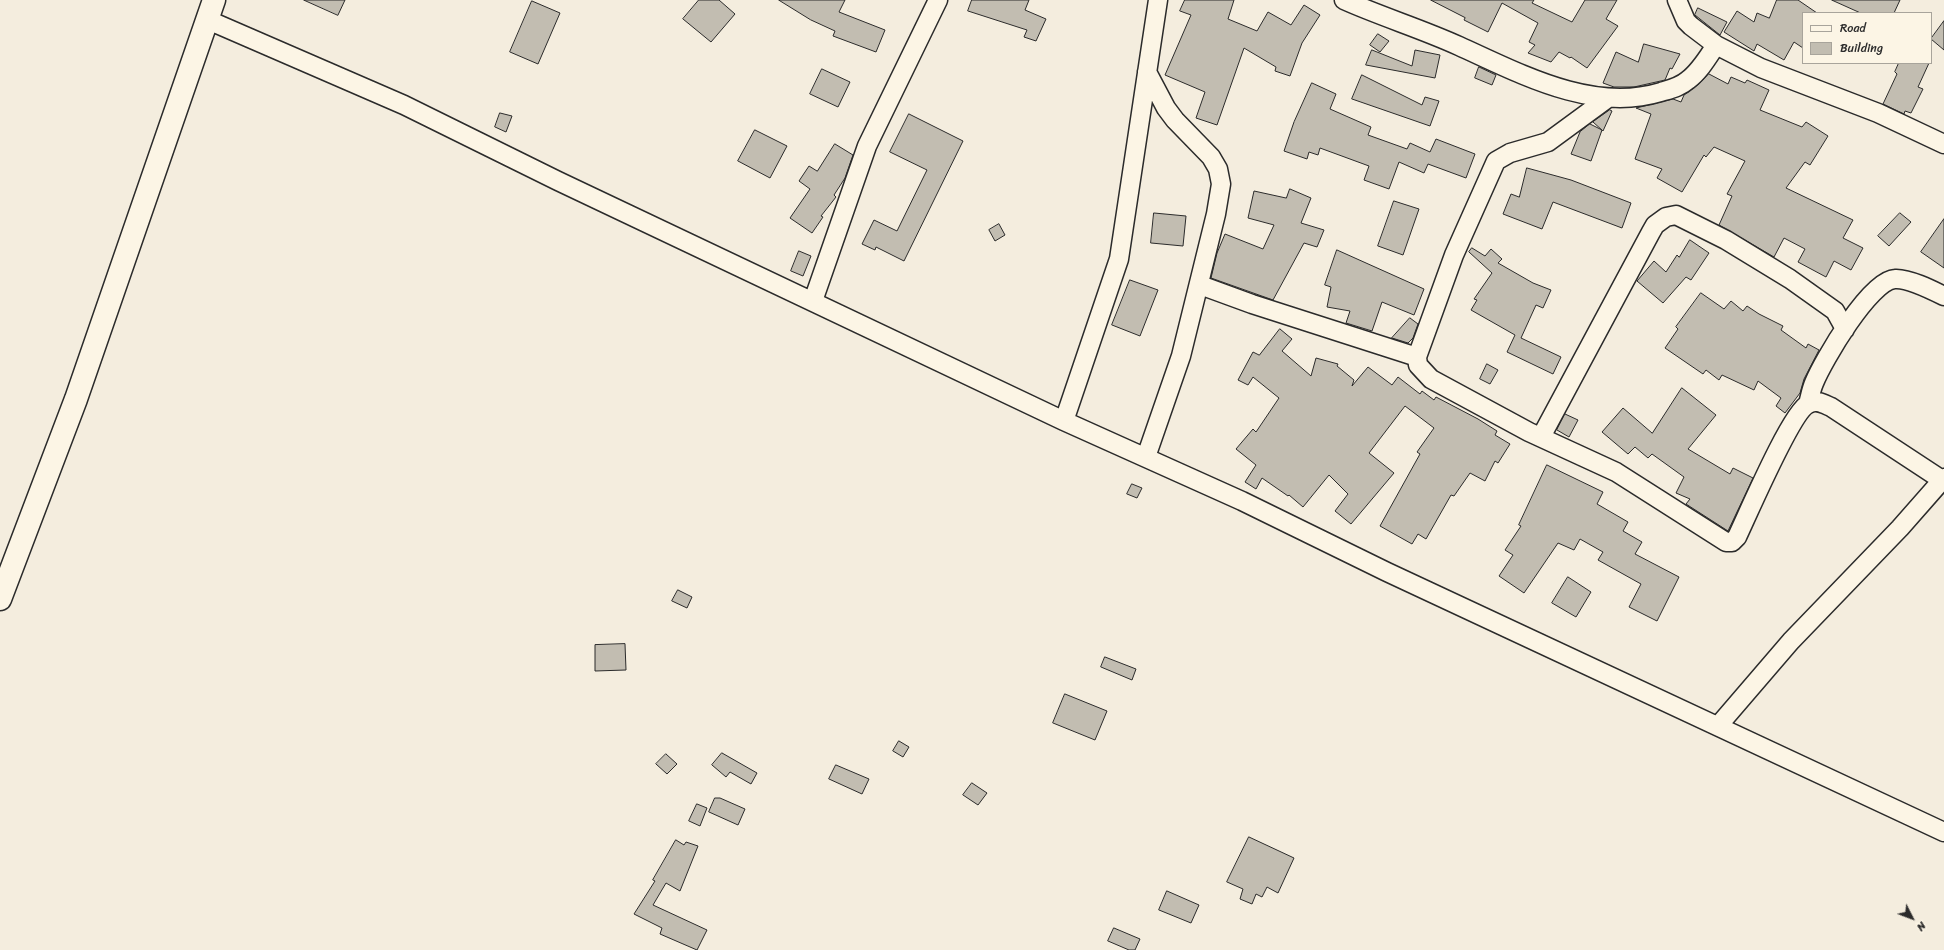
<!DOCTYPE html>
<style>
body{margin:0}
#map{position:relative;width:1944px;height:950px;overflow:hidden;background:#f4edde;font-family:Sriracha,sans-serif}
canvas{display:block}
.legend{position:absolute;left:1802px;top:12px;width:130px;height:52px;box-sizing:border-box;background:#fcf5e5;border:1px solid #a8a49b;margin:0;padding:5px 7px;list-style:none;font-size:12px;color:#2b2b2b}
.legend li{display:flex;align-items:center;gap:8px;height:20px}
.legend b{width:20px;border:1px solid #a8a49b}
.north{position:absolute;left:1892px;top:898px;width:40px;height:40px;-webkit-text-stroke:3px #fcf5e5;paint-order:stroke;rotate:132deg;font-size:11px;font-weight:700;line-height:16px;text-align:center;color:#2b2b2b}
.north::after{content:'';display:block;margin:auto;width:14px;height:18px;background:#2b2b2b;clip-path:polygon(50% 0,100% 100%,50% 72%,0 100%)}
</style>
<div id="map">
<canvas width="1944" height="950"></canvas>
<ul class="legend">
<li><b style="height:5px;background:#fcf5e5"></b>Road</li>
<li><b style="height:11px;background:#c2bdb1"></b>Building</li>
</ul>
<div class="north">N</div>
</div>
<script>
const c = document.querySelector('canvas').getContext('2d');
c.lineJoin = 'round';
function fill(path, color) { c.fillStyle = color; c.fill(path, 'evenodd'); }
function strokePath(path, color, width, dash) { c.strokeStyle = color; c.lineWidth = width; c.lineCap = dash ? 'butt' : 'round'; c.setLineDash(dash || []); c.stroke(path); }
const building = new Path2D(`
 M304 0H345L338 15Z
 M699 0H719L735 14 711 42 683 19Z
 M779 0H845L839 12 885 30 876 52 833 36 835 31 811 20Z
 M972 0H1029L1025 10 1046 19 1036 41 1024 37 1027 30 968 11Z
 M1185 0H1234L1228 19 1257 31 1268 12 1291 25 1304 5 1320 15 1302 43 1290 76 1275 71 1276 67 1244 48 1217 125 1196 118 1205 92 1165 75 1191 15 1180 11Z
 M1431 0H1534L1532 3 1572 22 1585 0H1617L1606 19 1618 26 1587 68 1571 57 1570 58 1559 52 1551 62 1528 53 1535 45 1529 42 1538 23 1502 3 1488 32 1464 20 1465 18Z
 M1777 0H1798L1817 13H1803V48L1794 42 1784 60 1757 44 1754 51 1724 32 1737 11 1754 22 1757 13 1769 18Z
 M1832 0H1900L1894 13H1861Z
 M532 1 560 13 538 64 510 52Z
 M1698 8 1727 22 1720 35 1695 15Z
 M1944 21V50L1931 39Z
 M1378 34 1389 41 1380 52 1370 45Z
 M1644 44 1680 54 1672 69 1670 68 1665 80 1634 87H1614L1603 83 1616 52 1638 62Z
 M1372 50 1412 66 1415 50 1440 55 1435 78 1366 65Z
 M1899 63H1929L1918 87 1923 89 1911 113 1905 111 1904 114 1883 104 1897 74 1895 72Z
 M1479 67 1496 75 1492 85 1475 78Z
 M822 69 850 82 838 107 810 94Z
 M1709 74 1728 84 1731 77 1745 83 1747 80 1769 90 1760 110 1802 127 1806 122 1828 136 1810 165 1805 162 1786 188 1853 220 1843 238 1863 248 1851 270 1834 261 1826 277 1798 262 1805 249 1784 238 1774 257 1719 225 1732 196 1727 194 1745 161 1714 147 1706 157 1704 155 1682 192 1657 178 1662 169 1635 159 1651 114 1636 108 1673 99 1681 102 1684 95 1699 84Z
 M1362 75 1422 105 1425 97 1439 101 1430 126 1352 99Z
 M1312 83 1336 94 1330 109 1371 127 1368 135 1407 149 1410 143 1430 152 1436 139 1475 154 1466 178 1428 164 1424 173 1399 162 1389 189 1364 180 1369 166 1320 148 1318 155 1309 152 1307 159 1284 151 1294 122Z
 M1610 110 1612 111 1603 131 1593 122Z
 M500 113 512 116 506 132 495 127Z
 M909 114 963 141 904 261 876 247 875 250 862 244 874 220 897 231 927 170 890 152Z
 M1590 124 1602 130 1591 161 1571 154 1580 132Z
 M755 130 787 146 770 178 738 161Z
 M835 144 853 155 845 178 834 195 836 197 821 216 823 217 812 233 790 218 810 189 799 181 809 166 817 171Z
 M1527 168 1571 180 1631 203 1622 228 1553 202 1542 229 1503 214 1511 194 1519 197Z
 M1290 189 1311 198 1301 223 1324 230 1317 247 1304 243 1273 300 1211 278 1217 253 1225 234 1263 249 1274 225 1248 218 1254 191 1286 198Z
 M1394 201 1419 209 1403 255 1378 246Z
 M1154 213 1186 216 1183 246 1151 243Z
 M1900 213 1911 222 1889 246 1878 236Z
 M1944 219V268L1921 252Z
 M999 224 1005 235 995 241 989 230Z
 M1690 240 1709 253 1691 280 1686 277 1663 303 1637 281 1654 261 1666 272 1677 255 1679 257Z
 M1472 248 1485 256 1491 249 1502 259 1498 263 1533 283 1551 290 1543 308 1536 305 1521 338 1561 357 1553 374 1507 352 1515 335 1471 310 1477 300 1474 299 1492 273 1469 252Z
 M1337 250 1424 289 1414 315 1382 302 1372 331 1346 323 1350 311 1327 307 1331 287 1325 285Z
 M799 251 811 256 803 276 791 271Z
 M1130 280 1158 290 1140 336 1112 325Z
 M1701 293 1724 309 1731 301 1743 311 1747 306 1759 314 1783 326 1781 330 1806 348 1808 344 1819 350 1804 379 1800 393 1785 413 1776 406 1781 398 1758 381 1754 390 1722 375 1719 380 1706 370 1703 374 1665 348 1678 329 1676 327Z
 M1410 318 1418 324 1413 338 1408 343 1392 338Z
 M1280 329 1292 339 1282 351 1311 376 1316 358 1338 364 1337 366 1354 380 1352 386 1368 367 1392 385 1398 377 1420 394 1422 391 1434 400 1436 397 1478 419 1497 431 1495 435 1510 444 1498 463 1495 461 1485 481 1470 473 1454 496 1451 495 1426 539 1418 534 1412 544 1380 526 1420 454 1417 452 1434 428 1405 406 1369 453 1394 473 1351 524 1335 511 1348 494 1329 475 1303 507 1289 495 1288 496 1262 478 1256 489 1245 482 1256 465 1236 449 1253 429 1256 432 1279 398 1253 377 1248 385 1238 380 1253 352 1259 355Z
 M1487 364 1498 370 1490 384 1480 379Z
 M1682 388 1716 415 1688 449 1730 474 1733 468 1753 478 1728 531 1686 504 1690 499 1676 493 1684 477 1652 454 1648 458 1635 447 1628 454 1602 432 1623 408 1652 433Z
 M1565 414 1578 420 1569 437 1557 430Z
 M1547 465 1603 492 1597 504 1628 522 1623 531 1642 542 1635 554 1679 577 1657 621 1629 607 1641 584 1598 560 1603 552 1580 539 1574 550 1558 543 1524 593 1499 576 1513 555 1505 550 1521 526 1519 525Z
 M1132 484 1142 488 1137 498 1127 494Z
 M1568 577 1591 592 1576 617 1552 603Z
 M678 590 692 597 687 608 672 601Z
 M625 644 626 670 595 671V645Z
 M1105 657 1136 669 1132 680 1101 667Z
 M1065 694 1107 711 1095 740 1053 723Z
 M899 741 909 747 903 757 893 751Z
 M722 753 757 773 751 784 730 772 726 777 712 765Z
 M666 754 677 764 667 774 656 764Z
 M836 765 869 779 862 794 829 779Z
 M972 783 987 793 978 805 963 795Z
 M715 798H720L745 809 738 825 709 812Z
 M697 804 707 808 700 826 689 821Z
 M1249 837 1294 858 1278 893 1267 887 1262 897 1256 894 1252 904 1240 899 1243 889 1227 882Z
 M676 840 684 845 686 842 698 846 680 891 666 883 653 905 707 930 697 950 660 934 662 928 634 914 655 881 653 880Z
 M1167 891 1199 905 1191 923 1159 910Z
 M1114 928 1140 939 1135 950H1129L1108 941Z`);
const minor = new Path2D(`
 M1344 0C1382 17 1422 29 1459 46 1521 74 1592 113 1661 92 1671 89 1680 87 1688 80 1700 71 1708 57 1716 45
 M1677 0 1686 21 1691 26 1716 45 1761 68 1878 113 1944 144
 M208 20 404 105 558 181 1064 421 1242 501 1387 572 1944 832
 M1608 98 1548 142 1510 153 1496 161 1454 255 1417 357 1418 365 1431 379 1529 432 1616 472 1726 542H1732L1737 537C1748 514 1791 413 1808 404 1816 399 1824 404 1831 407L1942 480
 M1200 285 1252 304 1417 357
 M813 301 867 146 938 0
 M1808 404C1810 397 1811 390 1814 383 1823 361 1870 280 1895 279 1908 278 1932 290 1944 296
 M1064 421 1119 259 1158 0
 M1541 437 1651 232 1655 225 1666 217 1676 215 1726 240 1790 279 1835 311 1845 329
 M1146 457 1181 356 1216 214 1221 184 1218 169 1211 157 1175 120 1166 108 1147 72
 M1718 726 1791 641 1900 528 1944 478`);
const tertiary = new Path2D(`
 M0 599 76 399 214 0`);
fill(building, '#c2bdb1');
strokePath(building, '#2b2b2b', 1);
strokePath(minor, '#2b2b2b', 21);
strokePath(tertiary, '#2b2b2b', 25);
strokePath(minor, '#fcf5e5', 18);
strokePath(tertiary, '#fcf5e5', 22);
</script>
